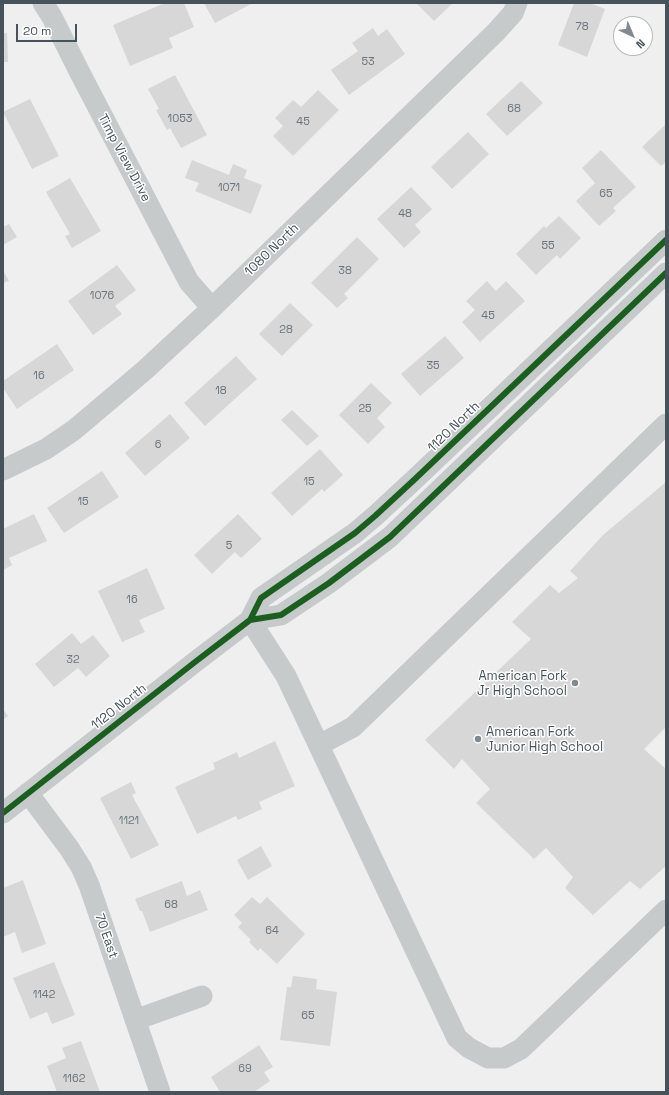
<!DOCTYPE html>
<style>
body{margin:0}
#map{position:relative;width:669px;height:1095px;overflow:hidden;background:#efefef;font-family:"Space Grotesk",sans-serif}
canvas{display:block}
.frame{position:absolute;inset:0;border:4px solid #46535b;pointer-events:none}
.north{position:absolute;left:613px;top:16px;width:40px;height:40px;box-sizing:border-box;background:#fff;border:1px solid #b5babd;border-radius:50%;rotate:136deg;font-size:11px;font-weight:700;line-height:16px;text-align:center;color:#46535b}
.north::after{content:'';display:block;margin:auto;width:14px;height:18px;background:#818a8f;clip-path:polygon(50% 0,100% 100%,50% 72%,0 100%)}
.scale{position:absolute;left:16px;top:24px;width:61px;height:18px;box-sizing:border-box;border:2px solid #46535b;border-top:0;padding-left:5px;font-size:12px;line-height:14px;white-space:nowrap;color:#46535b;-webkit-text-stroke:3px #fff;paint-order:stroke}
</style>
<div id="map">
<canvas width="669" height="1095"></canvas>
<div class="frame"></div>
<div class="north">N</div>
<div class="scale">20 m</div>
</div>
<script>
const ctx = document.querySelector('canvas').getContext('2d');
ctx.lineJoin = 'round';
function paint(path, color) {
  ctx.fillStyle = color;
  ctx.fill(path, 'evenodd');
}
function shape(rows) {
  const path = new Path2D();
  for (const r of rows) {
    path.moveTo(r[0], r[1]);
    for (let i = 2; i < r.length; i += 2) path.lineTo(r[i], r[i + 1]);
  }
  return path;
}
function trace(path, color, width, dash) {
  ctx.strokeStyle = color;
  ctx.lineWidth = width;
  ctx.lineCap = dash ? 'butt' : 'round';
  ctx.setLineDash(dash || []);
  ctx.stroke(path);
}
function label(font, color, halo, rows, align = 'center') {
  ctx.font = font + ' "Space Grotesk",sans-serif';
  ctx.lineWidth = 3;
  ctx.setLineDash([]);
  ctx.textBaseline = 'middle';
  ctx.strokeStyle = halo;
  ctx.fillStyle = color;
  for (const [text, x, y, turn = 0] of rows) {
    ctx.save();
    ctx.translate(x, y);
    ctx.rotate((+turn || 0) * Math.PI / 180);
    ctx.textAlign = isNaN(turn) ? turn : align;
    if (halo) ctx.strokeText(text, 0, 0);
    ctx.fillText(text, 0, 0);
    ctx.restore();
  }
}
paint(shape([
 [165,3,184,3,194,27,169,38,173,48,130,66,113,25],
 [204,3,253,3,215,23],
 [416,3,453,3,434,21],
 [574,3,590,3,605,9,587,57,558,45],
 [373,28,378,36,387,29,405,54,349,95,331,70,358,51,352,43],
 [3,33,7,33,8,62,3,62],
 [175,75,207,135,181,148,170,128,167,130,156,110,159,109,148,89],
 [521,81,543,103,507,136,486,114],
 [318,90,339,110,293,156,273,136,283,126,275,118,293,100,301,107],
 [30,99,59,156,32,169,3,112],
 [666,124,666,162,661,166,642,147],
 [468,132,489,154,452,189,431,167],
 [601,150,636,187,613,208,616,211,599,226,576,201,595,183,582,168],
 [192,160,229,175,233,164,247,170,244,178,262,185,251,214,195,191,199,183,185,178],
 [70,178,101,231,72,248,65,236,70,234,46,192],
 [411,187,432,209,415,225,421,232,404,248,377,219],
 [559,216,581,238,560,259,557,255,536,275,516,254,544,226,546,228],
 [9,224,17,237,3,245,3,227],
 [357,237,379,259,344,294,348,298,337,308,311,283],
 [117,265,136,290,115,306,122,314,93,335,68,301],
 [3,270,9,281,3,283],
 [487,281,496,291,506,281,525,301,480,342,462,322,475,310,466,301],
 [290,303,313,325,282,356,259,334],
 [445,336,464,358,420,396,401,374],
 [57,344,74,370,17,409,3,388,3,381],
 [236,356,257,379,205,426,184,403],
 [371,383,392,403,377,418,385,427,368,444,339,415],
 [292,410,319,436,307,446,281,420],
 [170,414,190,438,145,476,125,453],
 [320,449,343,475,324,492,322,489,292,516,271,493],
 [102,471,119,497,64,533,47,508],
 [666,482,666,727,644,749,666,769,666,866,640,889,630,881,593,915,565,888,573,877,546,848,534,859,476,803,490,789,462,759,454,769,425,740,531,639,512,622,550,585,559,593,578,578,570,571,603,535],
 [34,514,47,541,9,558,12,565,3,570,3,529],
 [238,514,262,539,241,558,235,552,212,574,194,555],
 [147,568,165,609,139,620,145,632,122,642,98,591],
 [72,633,81,644,93,635,110,656,86,677,78,668,54,687,35,664],
 [3,709,8,716,3,720],
 [275,741,295,786,259,802,262,809,238,820,236,816,197,834,175,787,215,769,213,763,237,752,239,758],
 [131,782,136,793,132,795,159,845,131,859,100,798],
 [261,846,272,866,248,880,237,860],
 [23,880,46,944,22,953,15,932,3,937,3,888],
 [182,881,187,896,200,890,208,910,150,932,142,911,140,911,135,899],
 [252,897,260,904,267,897,305,934,277,964,260,948,258,951,249,942,251,940,238,927,242,923,234,915],
 [54,962,75,1015,52,1024,47,1012,30,1019,13,978],
 [293,976,317,979,316,989,337,992,330,1046,280,1040,287,987,291,987],
 [81,1041,100,1092,57,1092,47,1066,66,1058,62,1048],
 [259,1045,273,1067,264,1072,270,1081,254,1092,220,1092,211,1077]
]), '#d7d7d8');
trace(shape([
 [43,3,52,17,80,73,189,282,212,308],
 [3,470,46,449,74,430,145,370,212,308,496,32,513,13,517,3],
 [250,620,286,676,457,1038,469,1048,488,1058,504,1058,521,1049,666,910],
 [250,620,281,615,329,583,390,537,666,273],
 [319,745,353,727,666,424],
 [28,793,69,848,81,867,89,885,160,1092],
 [3,813,195,662,250,620,261,598,355,533,375,516,415,479,666,240],
 [135,1020,202,996]
]), '#c6cacb', 21);
trace(shape([
 [250,620,281,615,329,583,390,537,666,273],
 [3,813,195,662,250,620,261,598,355,533,375,516,415,479,666,240]
]), '#1b5e20', 6);
for (const [x, y, r, color] of [
 [575,683,4,"#818a8f"],
 [478,739,4,"#818a8f"]
]) {
  const dot = new Path2D();
  dot.arc(x, y, r, 0, 2 * Math.PI);
  ctx.fillStyle = color;
  ctx.fill(dot);
  trace(dot, '#fff', 1.5);
}
label('11px', '#6b757b', null, [
 ["78",582,27],
 ["53",368,62],
 ["68",514,109],
 ["1053",180,119],
 ["45",303,122],
 ["1071",229,188],
 ["65",606,194],
 ["48",405,214],
 ["55",548,246],
 ["38",345,271],
 ["1076",102,296],
 ["45",488,316],
 ["28",286,330],
 ["35",433,366],
 ["16",39,376],
 ["18",221,391],
 ["25",365,409],
 ["6",158,445],
 ["15",309,482],
 ["15",83,502],
 ["5",229,546],
 ["16",132,600],
 ["32",73,660],
 ["1121",129,821],
 ["68",171,905],
 ["64",272,931],
 ["1142",44,995],
 ["65",308,1016],
 ["69",245,1069],
 ["1162",74,1079]
]);
label('13px', '#46535b', '#fff', [
 ["Timp View Drive",124,158,62],
 ["1080 North",272,250,-44],
 ["1120 North",454,427,-44],
 ["1120 North",119,707,-38],
 ["70 East",106,936,71]
]);
label('13px', '#46535b', '#fff', [
 ["American Fork",567,676],
 ["Jr High School",567,691],
 ["American Fork",486,732,"left"],
 ["Junior High School",486,747,"left"]
], 'right');
</script>
